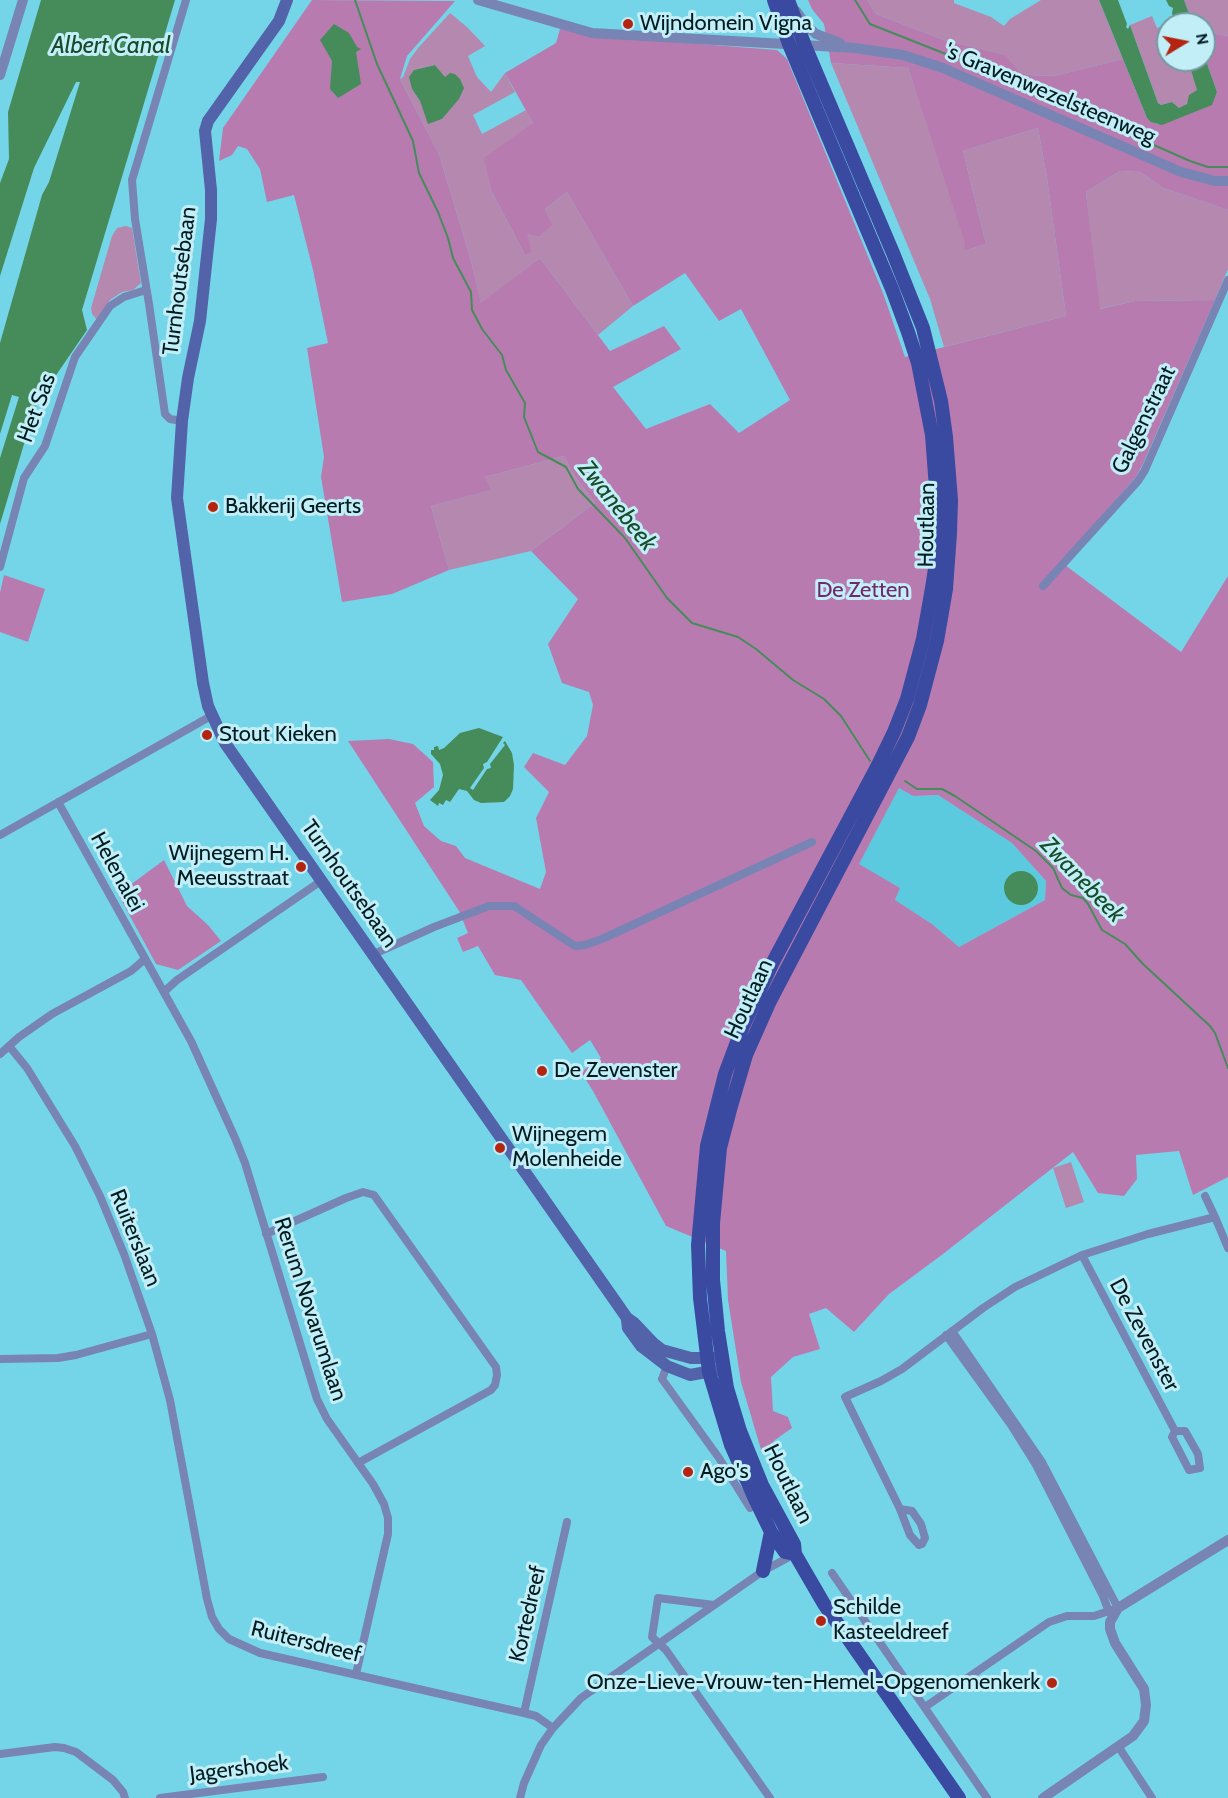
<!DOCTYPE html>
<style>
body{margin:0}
#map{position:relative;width:1228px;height:1798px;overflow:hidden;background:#75d5e8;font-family:Cabin,sans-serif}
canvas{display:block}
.north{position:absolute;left:1156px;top:12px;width:60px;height:60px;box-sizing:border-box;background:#c2eef7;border:2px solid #749aa1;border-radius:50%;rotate:80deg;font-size:16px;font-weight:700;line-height:24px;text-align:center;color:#001c21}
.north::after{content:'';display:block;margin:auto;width:21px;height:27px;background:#b32510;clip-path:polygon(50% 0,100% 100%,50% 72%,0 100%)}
</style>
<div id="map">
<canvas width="1228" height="1798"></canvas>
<div class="north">N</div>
</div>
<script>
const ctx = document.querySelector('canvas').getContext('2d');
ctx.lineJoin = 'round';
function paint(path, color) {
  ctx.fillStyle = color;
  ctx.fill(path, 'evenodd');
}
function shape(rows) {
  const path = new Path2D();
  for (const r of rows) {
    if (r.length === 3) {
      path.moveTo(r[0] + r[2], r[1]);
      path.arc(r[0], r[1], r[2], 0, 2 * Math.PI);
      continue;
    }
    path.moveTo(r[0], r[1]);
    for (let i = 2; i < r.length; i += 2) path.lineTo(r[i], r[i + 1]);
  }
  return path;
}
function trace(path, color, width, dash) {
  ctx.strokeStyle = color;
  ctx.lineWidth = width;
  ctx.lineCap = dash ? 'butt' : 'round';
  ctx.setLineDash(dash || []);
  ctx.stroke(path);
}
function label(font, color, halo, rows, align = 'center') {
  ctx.font = font + ' Cabin,sans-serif';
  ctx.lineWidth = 6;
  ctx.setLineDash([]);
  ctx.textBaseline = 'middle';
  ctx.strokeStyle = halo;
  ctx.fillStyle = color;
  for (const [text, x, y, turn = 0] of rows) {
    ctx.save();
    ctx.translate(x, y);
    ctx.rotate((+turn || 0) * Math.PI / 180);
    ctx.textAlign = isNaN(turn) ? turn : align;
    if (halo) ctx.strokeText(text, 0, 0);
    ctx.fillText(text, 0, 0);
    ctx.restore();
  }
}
paint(shape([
 [899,788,913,796,938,795,1012,843,1046,881,1045,900,959,947,932,924,895,900,900,888,858,865]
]), '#5bcade');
paint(shape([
 [867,0,954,0,954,3,991,17,1004,26,1010,19,1041,0,1099,0,1123,59,1054,76,1028,75,1019,71,1004,55,944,40,876,14],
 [1184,0,1228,0,1228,36,1204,32,1204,24,1193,24],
 [450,13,467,27,485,46,468,56,477,77,491,92,505,73,515,92,473,115,482,134,526,110,533,123,492,192,525,255,527,234,539,237,551,225,545,209,567,192,633,306,598,335,540,258,481,304,470,257,439,154,400,79,403,77,410,59,418,48],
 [435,65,445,78,448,111,442,119,429,123,420,101,412,89,414,70],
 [1152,16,1157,28,1174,21,1175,24,1168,24,1168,60,1188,60,1197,86,1197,90,1184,107,1179,108,1172,102,1161,105,1158,103,1130,25],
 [831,63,908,68,966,243,964,251,986,244,963,151,1038,128,1047,178,1066,316,944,347,930,299],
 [1120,171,1140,172,1163,188,1228,210,1228,269,1215,300,1135,301,1099,309,1086,192],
 [126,226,132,228,141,283,133,290,122,292,110,300,97,320,92,314,91,308,112,236,117,228],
 [564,456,574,475,595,503,531,551,449,570,431,506,490,490,485,477],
 [1071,1162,1084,1202,1066,1208,1053,1168]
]), '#b589af');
paint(shape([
 [312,0,455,1,407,56,400,79,439,154,470,257,481,303,540,258,610,351,664,326,681,349,613,387,646,429,710,404,739,433,790,400,741,309,719,321,685,273,633,306,567,192,545,209,552,225,539,237,527,234,532,252,525,255,492,192,484,158,533,123,505,73,556,43,560,29,661,41,777,50,787,59,883,293,905,357,1066,316,1047,178,1038,128,963,151,986,244,964,251,965,243,908,68,831,63,824,24,812,9,808,0,867,0,876,14,944,40,1005,55,1019,71,1028,75,1054,76,1123,59,1147,118,1157,124,1217,92,1204,55,1204,32,1228,36,1228,210,1163,188,1140,172,1120,171,1086,192,1100,309,1135,301,1215,300,1142,466,1135,478,1061,562,1181,652,1228,576,1228,1177,1193,1195,1179,1151,1136,1155,1137,1179,1124,1196,1098,1193,1073,1152,943,1254,889,1294,854,1332,826,1308,809,1314,820,1349,793,1357,771,1377,773,1411,788,1417,792,1428,775,1440,762,1453,741,1382,728,1300,726,1251,666,1226,593,1091,581,1072,601,1058,590,1040,572,1053,521,980,495,975,478,946,463,952,457,938,468,933,459,911,348,741,389,739,413,744,433,762,434,787,415,803,424,826,441,841,456,846,465,858,540,889,546,872,536,818,549,792,524,767,533,753,565,765,587,736,593,705,589,692,562,683,548,644,578,599,531,551,595,503,574,475,564,456,485,477,491,490,431,506,449,570,392,594,342,602,321,477,324,457,307,348,328,343,313,270,294,195,267,202,260,169,247,149,238,146,232,155,219,161,223,128],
 [899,788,913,796,938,795,1012,843,1046,881,1045,900,959,947,932,924,895,900,900,888,859,864],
 [4,575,45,589,28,642,0,632,0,593],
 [164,860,187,906,208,925,221,941,178,970,156,964,118,894]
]), '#b87bb0');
paint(shape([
 [41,0,175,0,82,310,87,330,39,400,33,414,0,524,0,458,19,397,12,395,0,434,0,343,42,195,49,182,80,82,76,82,34,168,0,276,0,183,9,159,8,112],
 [1099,0,1118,0,1127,24,1126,27,1128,29,1130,25,1158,103,1161,105,1172,102,1179,108,1187,104,1189,95,1197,90,1188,60,1204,60,1204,55,1217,92,1212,105,1162,125,1151,122,1147,118],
 [1166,0,1184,0,1193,24,1175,24,1172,13,1173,8,1169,6],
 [334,24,349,33,357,47,361,49,356,52,361,84,338,98,330,89,332,61,320,40],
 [435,65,445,77,450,73,455,74,460,79,464,88,459,99,442,119,428,124,420,101,412,89,409,77,414,70],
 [479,728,503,737,487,762,483,764,484,768,470,788,473,790,487,769,491,768,490,764,505,745,503,743,505,741,512,753,514,765,513,789,510,796,504,802,481,803,474,800,467,791,459,789,450,802,446,800,443,805,439,803,438,806,430,800,439,790,443,775,440,764,431,754,431,750,434,750,434,747,438,746,439,750,444,748,460,733],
 [1021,888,17]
]), '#468c5b');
trace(shape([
 [355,0,377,64,413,141,419,173,438,212,448,238,453,258,471,292,472,310,482,329,502,355,506,370,525,403,524,417,538,452,566,467,578,489,625,538,667,598,692,623,738,637,756,649,793,680,824,699,841,716,870,761],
 [855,0,870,24,971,64],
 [980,68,1190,161,1208,167,1228,167],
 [905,781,917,789,942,789,955,796,1036,851,1053,868,1062,888,1071,895,1083,898,1088,904,1102,930,1125,944,1143,964,1210,1026,1215,1033,1228,1068]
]), '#468c5b', 2);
trace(shape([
 [182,421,170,419,165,414,149,304,135,219,132,180,186,0],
 [0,567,24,478,45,446,75,357,110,306,124,297,146,290],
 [1043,586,1138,481,1145,470,1228,280],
 [58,802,191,1041,235,1138,245,1163,317,1399,327,1419,373,1484,384,1504,388,1518,388,1534,356,1674],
 [0,835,211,716],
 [374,954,434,927,489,906,514,906,575,946,585,945,602,939,812,842],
 [165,991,177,980,321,881],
 [9,1046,27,1068,75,1146,100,1196,124,1254,152,1334,170,1400,207,1599,212,1617,219,1629,229,1639,260,1653,524,1713,536,1716,553,1728],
 [0,1054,19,1037,52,1014,131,971,145,959],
 [1205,1196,1215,1217],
 [266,1234,346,1198,363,1192,374,1195,496,1367,497,1375,495,1385,491,1390,358,1463],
 [1082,1255,1175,1431,1172,1437,1189,1470,1200,1468,1198,1454,1185,1431,1175,1431],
 [946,1335,1011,1425,1036,1465,1103,1596,1109,1612],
 [0,1359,58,1358,76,1355,152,1334],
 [667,1366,662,1379,719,1458,750,1508],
 [900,1509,912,1511,921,1524,925,1538,922,1544,919,1545,910,1535,900,1509,845,1397,881,1381,902,1369,983,1308,1015,1287,1082,1255,1148,1234,1215,1217,1228,1248],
 [832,1573,987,1798],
 [714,1605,658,1598,652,1637,666,1650,770,1798],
 [925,1707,1049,1622,1067,1616,1094,1616,1118,1608,1042,1462,952,1331],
 [524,1713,567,1522],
 [1118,1746,1152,1798],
 [0,1754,55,1747,64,1748,76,1752,113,1780,123,1792,125,1798],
 [160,1798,323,1777],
 [520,1798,524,1783,541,1745,553,1728,581,1698,763,1571,793,1555]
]), '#7784b4', 8);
trace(shape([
 [478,0,592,33,855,48,903,55,943,68,1181,172,1215,181,1228,181],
 [796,11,807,26,816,34,840,43],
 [0,75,23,0],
 [1043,1798,1133,1736,1144,1721,1146,1705,1144,1689,1115,1643,1110,1629,1110,1622,1118,1608,1228,1540]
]), '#7784b4', 10);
trace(shape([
 [287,0,279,21,208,121,205,131,211,190,211,219,200,321,188,378,182,421,177,498,203,683,208,706,225,743,627,1318,634,1323,653,1343,662,1350,691,1358,715,1358],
 [627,1320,628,1328,641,1346,667,1366,690,1375,723,1369]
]), '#5263a9', 12);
trace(shape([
 [774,0,789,44,892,289,908,332,918,363,932,435,937,501,936,562,932,588,923,639,907,699,894,732,878,765,772,964,743,1026,725,1074,707,1146,698,1245,700,1298,709,1372,731,1445,755,1499,771,1532,785,1552,795,1554],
 [788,0,805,46,893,253,923,328,941,401,946,437,951,500,950,533,946,589,937,641,920,705,908,737,770,1001,746,1055,731,1106,720,1148,713,1223,713,1280,718,1331,727,1388,740,1431,762,1485,794,1544,795,1554,824,1604,959,1798],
 [763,1571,771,1532]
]), '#3a4aa0', 14);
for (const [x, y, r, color] of [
 [628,24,6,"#b32510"],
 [213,507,6,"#b32510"],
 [207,735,6,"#b32510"],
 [301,867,6,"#b32510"],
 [542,1071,6,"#b32510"],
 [500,1148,6,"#b32510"],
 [688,1472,6,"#b32510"],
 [821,1621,6,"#b32510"],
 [1052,1683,6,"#b32510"]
]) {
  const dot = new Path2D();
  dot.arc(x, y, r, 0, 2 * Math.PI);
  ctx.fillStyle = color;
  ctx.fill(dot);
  trace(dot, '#c2eef7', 2);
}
label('22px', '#001c21', '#c2eef7', [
 ["Wijndomein Vigna",640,24],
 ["Bakkerij Geerts",225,507],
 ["Stout Kieken",219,735],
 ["Wijnegem H.",289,854,"right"],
 ["Meeusstraat",289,879,"right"],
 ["De Zevenster",554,1071],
 ["Wijnegem",512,1135],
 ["Molenheide",512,1160],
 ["Ago's",700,1472],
 ["Schilde",833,1608],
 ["Kasteeldreef",833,1633],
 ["Onze-Lieve-Vrouw-ten-Hemel-Opgenomenkerk",1040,1683,"right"]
], 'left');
label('22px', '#001c21', '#c2eef7', [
 ["'s Gravenwezelsteenweg",1050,94,23],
 ["Turnhoutsebaan",180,281,-83],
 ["Het Sas",37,408,-70],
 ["Galgenstraat",1144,420,-64],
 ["Houtlaan",927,525,-89],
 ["Helenalei",117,872,61],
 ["Turnhoutsebaan",349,884,55],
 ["Houtlaan",749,999,-65],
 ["Ruiterslaan",135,1238,68],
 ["Rerum Novarumlaan",310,1309,72],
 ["De Zevenster",1144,1335,62],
 ["Houtlaan",788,1484,64],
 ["Kortedreef",528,1614,-77],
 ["Ruitersdreef",306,1642,14],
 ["Jagershoek",239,1769,-7]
]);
label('22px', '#72286b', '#c2eef7', [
 ["De Zetten",863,591]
]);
label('italic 24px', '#174b29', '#c2eef7', [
 ["Albert Canal",111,46],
 ["Zwanebeek",617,506,51],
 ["Zwanebeek",1082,880,46]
]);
</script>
